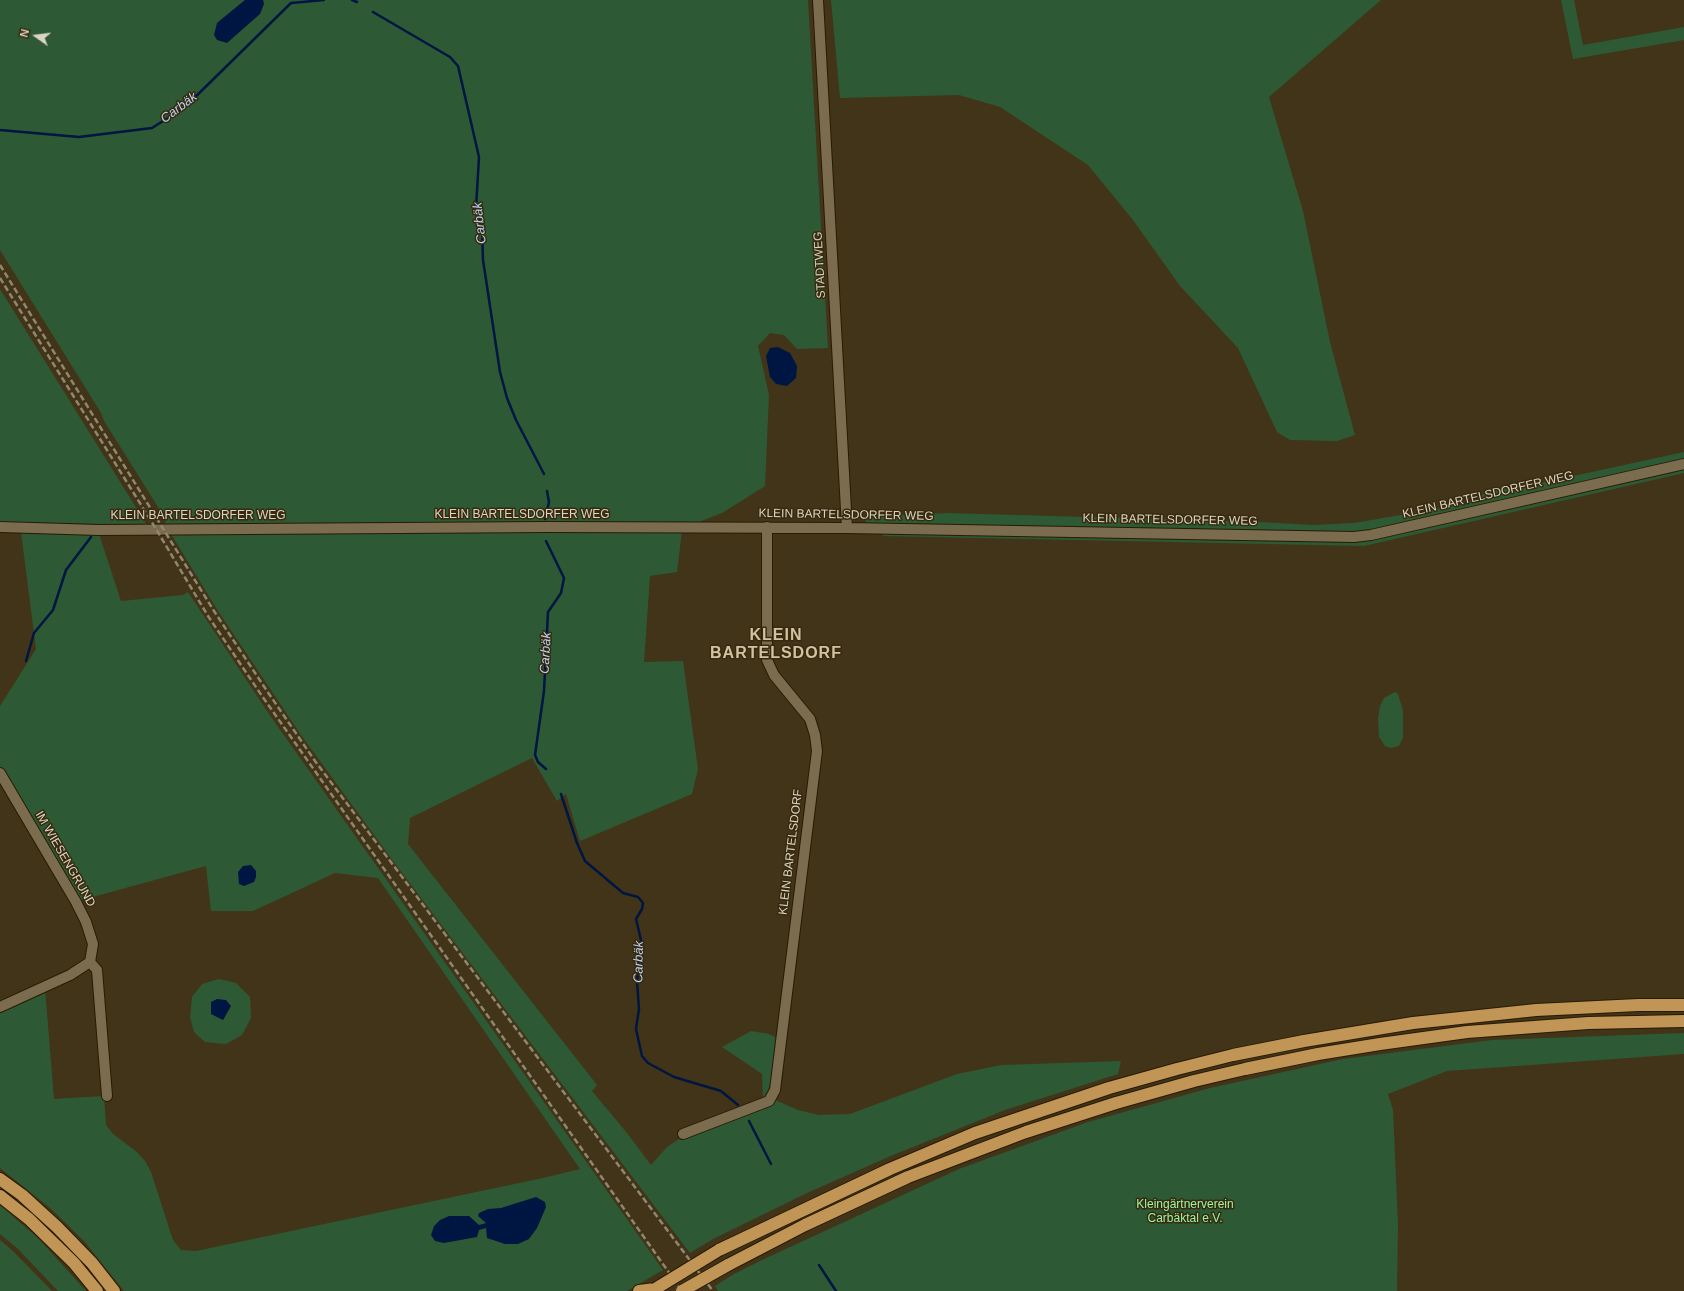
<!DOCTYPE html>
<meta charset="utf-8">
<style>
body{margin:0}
#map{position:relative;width:1684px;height:1291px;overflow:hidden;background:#423418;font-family:Helvetica,sans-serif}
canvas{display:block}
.north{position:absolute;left:16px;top:16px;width:40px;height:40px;-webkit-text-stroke:3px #372a0e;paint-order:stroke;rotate:284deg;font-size:11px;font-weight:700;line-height:16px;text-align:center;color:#dcd4c4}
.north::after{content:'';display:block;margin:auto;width:14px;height:18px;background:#dcd4c4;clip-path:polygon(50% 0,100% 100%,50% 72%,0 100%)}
</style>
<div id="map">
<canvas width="1684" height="1291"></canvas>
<div class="north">N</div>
</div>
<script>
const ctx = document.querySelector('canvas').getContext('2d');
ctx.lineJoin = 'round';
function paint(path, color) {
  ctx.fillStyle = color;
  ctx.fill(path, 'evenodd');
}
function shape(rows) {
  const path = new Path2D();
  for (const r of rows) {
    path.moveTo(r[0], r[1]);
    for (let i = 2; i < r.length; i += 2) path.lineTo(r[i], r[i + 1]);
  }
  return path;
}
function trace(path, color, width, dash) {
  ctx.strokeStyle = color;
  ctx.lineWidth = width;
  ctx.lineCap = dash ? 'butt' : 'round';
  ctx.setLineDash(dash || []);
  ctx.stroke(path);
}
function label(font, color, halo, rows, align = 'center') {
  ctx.font = font + ' Helvetica,sans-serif';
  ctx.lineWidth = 3;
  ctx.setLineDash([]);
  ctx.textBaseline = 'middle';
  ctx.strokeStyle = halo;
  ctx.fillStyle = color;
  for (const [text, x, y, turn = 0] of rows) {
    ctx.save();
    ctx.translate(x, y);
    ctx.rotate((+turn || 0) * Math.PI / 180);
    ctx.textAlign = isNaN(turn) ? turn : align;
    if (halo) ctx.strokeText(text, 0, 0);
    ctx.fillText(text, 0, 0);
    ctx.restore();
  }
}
paint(shape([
 [0,0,245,0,217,23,264,4,263,0,808,0,828,348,797,349,784,335,770,333,758,346,769,395,765,486,722,513,691,525,167,526,158,507,104,421,101,413,0,250],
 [831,0,1381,0,1269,97,1303,211,1330,342,1355,435,1337,441,1290,440,1277,432,1238,348,1180,286,1133,220,1088,165,1000,107,959,95,840,98],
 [1561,0,1574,0,1583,45,1684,27,1684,40,1573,59],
 [0,289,147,525,0,522],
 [1684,452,1684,473,1364,546,883,536,882,523,867,523,864,517,947,513,1259,522,1314,525,1354,523,1465,504,1491,490,1508,485,1509,490],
 [682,531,677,572,650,576,644,662,683,661,698,769,692,794,580,841,566,794,557,801,532,758,410,818,408,844,597,1085,592,1091,627,1133,651,1165,667,1147,685,1135,773,1099,798,1110,819,1115,850,1114,957,1074,1001,1065,1121,1061,1118,1074,1005,1110,893,1155,807,1193,713,1239,690,1253,393,861,301,735,218,611,171,534],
 [21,532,99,534,121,601,183,595,188,592,271,717,663,1270,627,1291,124,1291,84,1241,50,1208,0,1168,0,1010,45,988,54,1099,104,1096,106,1125,113,1134,137,1152,145,1161,151,1172,173,1240,181,1250,196,1251,543,1178,580,1169,378,878,335,873,253,911,211,911,206,866,78,901,0,769,0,706,36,649],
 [1395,692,1398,694,1403,711,1403,738,1399,746,1391,748,1385,746,1379,737,1378,719,1380,706,1384,698],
 [219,979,236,983,250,997,251,1018,242,1035,226,1044,205,1042,194,1032,190,1017,192,997,202,984],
 [751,1031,769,1034,777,1038,771,1080,768,1090,763,1098,762,1074,722,1047],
 [1684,1033,1684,1054,1447,1071,1388,1094,1393,1110,1398,1225,1397,1291,718,1291,715,1286,734,1274,762,1260,959,1169,1088,1122,1210,1088,1343,1059,1492,1040],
 [0,1184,44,1221,76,1253,107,1291,103,1291,10,1197,0,1190],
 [0,1205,39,1239,86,1291,58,1291,18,1249,0,1234],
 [0,1240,14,1252,52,1291,0,1291]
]), '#2d5a34');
paint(shape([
 [245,0,263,0,264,4,260,14,227,43,217,40,214,35,217,23],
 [778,347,790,353,797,366,796,378,787,386,776,384,770,377,766,356,770,348],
 [251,865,256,871,256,877,254,882,244,886,239,884,238,872,243,866],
 [217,999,226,1000,231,1006,223,1020,211,1014,211,1002],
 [536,1197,545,1202,546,1207,537,1228,529,1239,518,1244,505,1244,487,1238,486,1228,479,1230,477,1237,444,1243,435,1241,431,1235,434,1226,440,1220,449,1216,469,1216,479,1225,486,1223,478,1216,479,1213,488,1209,501,1208]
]), '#001642');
trace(shape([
 [352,0,357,2],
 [373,12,450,57,458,66,479,157,476,208,482,228,483,260,500,372,507,398,516,420,544,474],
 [0,130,79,137,152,128,185,107,291,3,324,0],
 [545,519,549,502,547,491],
 [26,661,34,633,53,610,66,570,91,537],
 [546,769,538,762,535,755,544,691,548,612,561,593,564,578,546,541],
 [561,794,577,843,585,861,623,893,638,897,643,903,642,909,636,919,641,940,637,982,639,1009,636,1029,642,1056,648,1063,674,1077,721,1091,738,1105],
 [749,1121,771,1164],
 [819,1265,836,1291]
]), '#001642', 2.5);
const minor = shape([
 [818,0,847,528],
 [0,527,99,530,547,527,847,528,1354,537,1371,535,1684,464],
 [0,773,76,902,86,922,93,944,90,962,97,970,107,1096],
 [0,1007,70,975,90,962],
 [683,1134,769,1101,775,1090,817,751,815,735,810,719,774,675,767,660,767,527]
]);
const highway = shape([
 [0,1179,22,1195,57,1227,92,1263,114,1291],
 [0,1196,29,1219,74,1263,97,1291],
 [719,1250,890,1169,975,1133,1109,1088,1177,1069,1233,1055,1304,1041,1413,1023,1536,1010,1638,1005,1684,1005],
 [728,1265,805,1225,908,1177,1026,1132,1116,1103,1194,1081,1245,1069,1318,1054,1380,1044,1467,1032,1588,1023,1684,1021],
 [639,1291,655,1289]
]);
trace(minor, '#281b01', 12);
trace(highway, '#281b01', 14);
trace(minor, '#7b6c4f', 10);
trace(highway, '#c09556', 12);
trace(shape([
 [0,265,214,611,267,691,315,761,713,1291],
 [0,278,156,529,208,616,262,696,682,1291]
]), '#918670', 2.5, [6, 3]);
const highwayBridge = shape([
 [655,1289,719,1250],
 [682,1291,728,1265]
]);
trace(highwayBridge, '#281b01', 14, []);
trace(highwayBridge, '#c09556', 12);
label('12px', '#dcd4c4', '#372a0e', [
 ["STADTWEG",820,265,-93],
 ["KLEIN BARTELSDORFER WEG",1488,495,-13],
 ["KLEIN BARTELSDORFER WEG",522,515],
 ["KLEIN BARTELSDORFER WEG",846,515,1],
 ["KLEIN BARTELSDORFER WEG",198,516],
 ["KLEIN BARTELSDORFER WEG",1170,520,1],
 ["KLEIN BARTELSDORF",791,852,-83],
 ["IM WIESENGRUND",65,859,60]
]);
label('12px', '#99f6a5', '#372a0e', [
 ["Kleingärtnerverein",1185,1205],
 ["Carbäktal e.V.",1185,1219]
]);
label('italic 13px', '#b9d1f5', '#372a0e', [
 ["Carbäk",179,108,-37],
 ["Carbäk",480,223,-96],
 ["Carbäk",546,653,-87],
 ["Carbäk",639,962,-89]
]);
ctx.letterSpacing = '1px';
label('bold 16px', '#d3c2a2', '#372a0e', [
 ["KLEIN",776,636],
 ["BARTELSDORF",776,654]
]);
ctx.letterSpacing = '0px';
</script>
